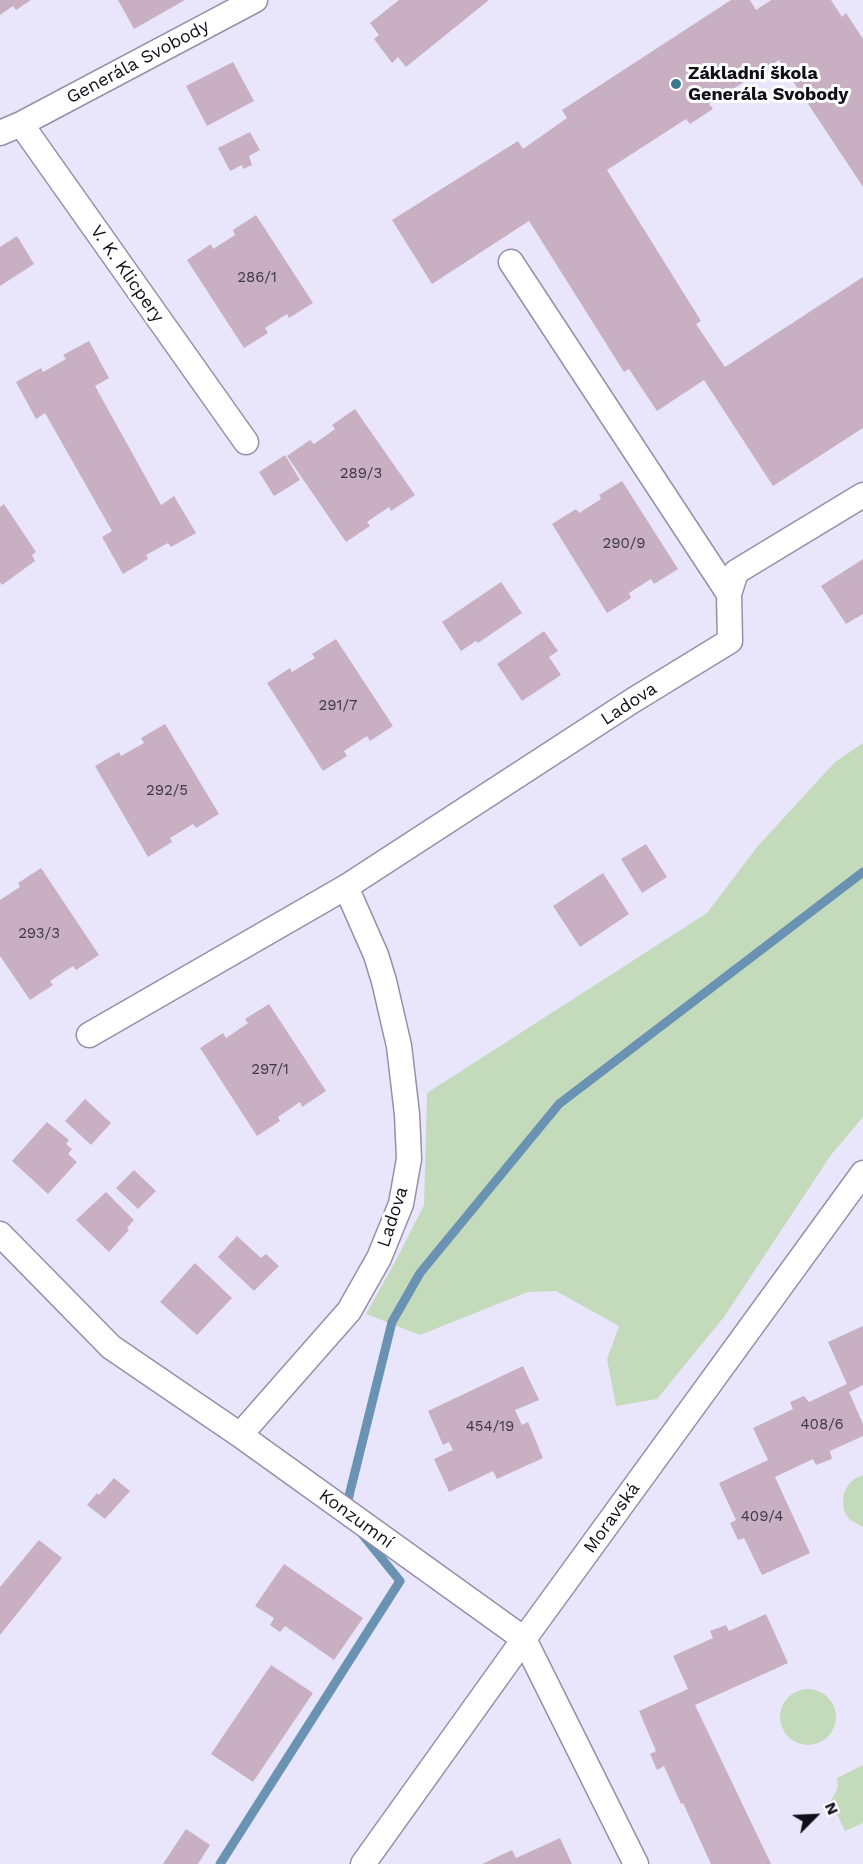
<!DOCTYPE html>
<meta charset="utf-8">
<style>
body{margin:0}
#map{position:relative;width:863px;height:1864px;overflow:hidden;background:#e9e6fc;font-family:"Work Sans",sans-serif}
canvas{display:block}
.north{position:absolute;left:785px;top:1786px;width:60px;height:60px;-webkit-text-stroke:4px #fff;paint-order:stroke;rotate:66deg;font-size:16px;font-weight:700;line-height:24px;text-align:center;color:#111019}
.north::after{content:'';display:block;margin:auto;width:21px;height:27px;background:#111019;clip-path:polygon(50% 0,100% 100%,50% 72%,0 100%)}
</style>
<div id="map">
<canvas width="863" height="1864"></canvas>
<div class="north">N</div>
</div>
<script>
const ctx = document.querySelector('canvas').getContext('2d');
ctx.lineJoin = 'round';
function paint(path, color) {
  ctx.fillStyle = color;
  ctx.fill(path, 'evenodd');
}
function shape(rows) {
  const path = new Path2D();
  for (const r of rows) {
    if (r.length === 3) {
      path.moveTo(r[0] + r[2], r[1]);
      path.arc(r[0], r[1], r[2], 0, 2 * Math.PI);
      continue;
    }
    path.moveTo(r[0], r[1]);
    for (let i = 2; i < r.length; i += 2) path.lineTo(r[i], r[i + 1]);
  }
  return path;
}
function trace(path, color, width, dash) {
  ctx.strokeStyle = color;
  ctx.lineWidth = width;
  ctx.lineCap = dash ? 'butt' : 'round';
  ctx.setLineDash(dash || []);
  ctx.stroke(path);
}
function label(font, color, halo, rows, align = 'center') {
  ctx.font = font + ' "Work Sans",sans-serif';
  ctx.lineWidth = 6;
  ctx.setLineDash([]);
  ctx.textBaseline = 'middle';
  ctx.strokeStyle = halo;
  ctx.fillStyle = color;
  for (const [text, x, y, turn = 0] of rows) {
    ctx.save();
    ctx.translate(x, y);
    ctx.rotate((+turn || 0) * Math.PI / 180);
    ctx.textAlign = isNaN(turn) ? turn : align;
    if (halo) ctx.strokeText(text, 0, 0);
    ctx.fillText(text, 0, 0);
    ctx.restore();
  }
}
paint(shape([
 [863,743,863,1117,831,1155,724,1317,657,1399,616,1406,607,1359,619,1326,556,1291,528,1292,420,1335,366,1314,395,1262,424,1205,427,1093,707,913,757,847,835,762],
 [863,1475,863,1527,849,1519,844,1511,843,1502,844,1493,848,1485,854,1479],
 [808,1717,28],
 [863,1765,863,1823,845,1831,831,1801,838,1787,837,1778]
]), '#c4dbbb');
trace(shape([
 [346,1508,392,1322,420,1273,559,1104,863,872],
 [220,1864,400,1581,362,1534]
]), '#6a93b3', 9);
paint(shape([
 [0,0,31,0,16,10,13,6,0,15],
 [118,0,185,0,134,29],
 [399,0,489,0,406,67,398,57,392,63,374,39,379,35,370,23],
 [731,0,750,0,756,10,771,0,831,0,842,17,846,13,863,39,863,187,779,60,709,104,713,109,690,124,686,119,607,170,701,321,696,324,725,367,863,277,863,428,773,486,704,380,657,411,629,369,624,372,529,221,432,284,392,220,518,141,523,149,567,118,562,110],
 [233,62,254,101,207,126,186,86],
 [250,132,260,150,249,156,252,165,243,169,242,165,230,171,218,148],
 [256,215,313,303,289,318,287,314,265,328,268,333,244,348,187,260,211,244,213,249,235,235,233,230],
 [17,236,34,264,0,286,0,247],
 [89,341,109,378,95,386,161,505,174,496,196,533,171,547,168,543,146,555,148,559,123,574,102,537,112,531,45,413,36,419,16,382,41,368,43,372,66,359,63,355],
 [355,409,415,495,391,511,389,507,367,522,370,526,346,542,287,456,310,440,314,444,335,429,332,425],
 [285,455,300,480,274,496,259,472],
 [622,481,678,569,654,584,651,579,629,593,631,598,607,613,552,524,576,509,579,513,601,499,599,495],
 [4,504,36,552,32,555,35,561,2,585,0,582,0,507],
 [863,559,863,614,846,624,821,586],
 [501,582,522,613,478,643,476,641,461,651,442,622],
 [544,631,558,651,549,657,561,675,522,701,497,664],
 [336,639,393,726,370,741,367,736,344,751,347,756,323,771,267,683,290,668,292,672,315,658,312,654],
 [165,724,219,814,196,828,193,824,170,838,172,842,148,857,95,766,119,752,121,756,144,743,141,738],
 [646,844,667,877,642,893,621,859],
 [41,868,99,955,76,970,73,966,50,981,53,985,30,1000,0,956,0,900,20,887,18,883],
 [603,873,629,914,580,947,553,906],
 [269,1004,326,1091,302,1107,300,1102,278,1117,280,1121,257,1136,200,1048,223,1033,226,1038,248,1023,245,1019],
 [85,1099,111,1123,91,1145,65,1121],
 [47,1122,69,1140,66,1144,72,1149,68,1154,77,1162,48,1194,12,1161],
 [134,1170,156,1191,138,1209,116,1188],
 [106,1192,134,1220,127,1228,129,1230,109,1252,76,1220],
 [237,1236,261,1258,266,1254,279,1266,254,1291,218,1257],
 [195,1263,232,1298,197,1335,160,1302],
 [863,1326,863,1385,849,1392,863,1424,863,1436,830,1451,832,1459,816,1465,813,1459,775,1477,810,1553,762,1575,744,1538,738,1540,730,1523,736,1520,719,1483,768,1460,753,1428,793,1409,790,1402,804,1396,809,1402,847,1384,828,1342],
 [523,1366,539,1400,515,1410,522,1425,528,1422,543,1458,497,1479,493,1471,449,1492,434,1459,453,1450,449,1442,443,1445,428,1411],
 [114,1478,130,1491,105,1519,87,1505,97,1493,99,1495],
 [39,1540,62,1558,0,1635,0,1587],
 [284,1564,363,1618,334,1660,285,1626,280,1632,270,1625,274,1618,255,1606],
 [766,1614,788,1663,695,1705,771,1864,711,1864,683,1803,681,1804,664,1766,657,1770,650,1754,656,1751,639,1711,688,1689,673,1656,713,1638,710,1631,726,1625,729,1631],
 [271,1665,313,1693,253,1782,211,1754],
 [186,1829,210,1845,198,1864,163,1864],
 [560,1838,572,1864,482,1864,512,1850,516,1858]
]), '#c8b0c2');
const street = shape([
 [21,124,246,442],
 [0,133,21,124,255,0],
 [511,262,729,594],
 [89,1035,346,887,632,701,730,641,729,594,736,572,863,495],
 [0,1234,111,1347,240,1435,524,1639,636,1864],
 [240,1435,349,1311,379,1258,401,1204,409,1159,407,1114,399,1046,384,981,376,955,346,887],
 [363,1864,524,1639,863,1173]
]);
trace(street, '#9390a8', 27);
trace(street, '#fff', 24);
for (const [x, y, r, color] of [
 [676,84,6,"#397a8d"]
]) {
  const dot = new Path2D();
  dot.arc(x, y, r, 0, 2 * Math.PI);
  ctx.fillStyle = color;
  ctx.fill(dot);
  trace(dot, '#fff', 2);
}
label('15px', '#3f3843', null, [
 ["286/1",257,278],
 ["289/3",361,474],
 ["290/9",624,544],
 ["291/7",338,706],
 ["292/5",167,791],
 ["293/3",39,934],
 ["297/1",270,1070],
 ["408/6",822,1425],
 ["454/19",490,1427],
 ["409/4",762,1517]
]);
label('18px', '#111019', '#fff', [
 ["Generála Svobody",138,62,-28],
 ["V. K. Klicpery",127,274,55],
 ["Ladova",629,704,-33],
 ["Ladova",393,1217,-72],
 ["Moravská",612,1518,-54],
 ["Konzumní",356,1519,36]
]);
label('bold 18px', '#111019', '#fff', [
 ["Základní škola",688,74],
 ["Generála Svobody",688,95]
], 'left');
</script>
